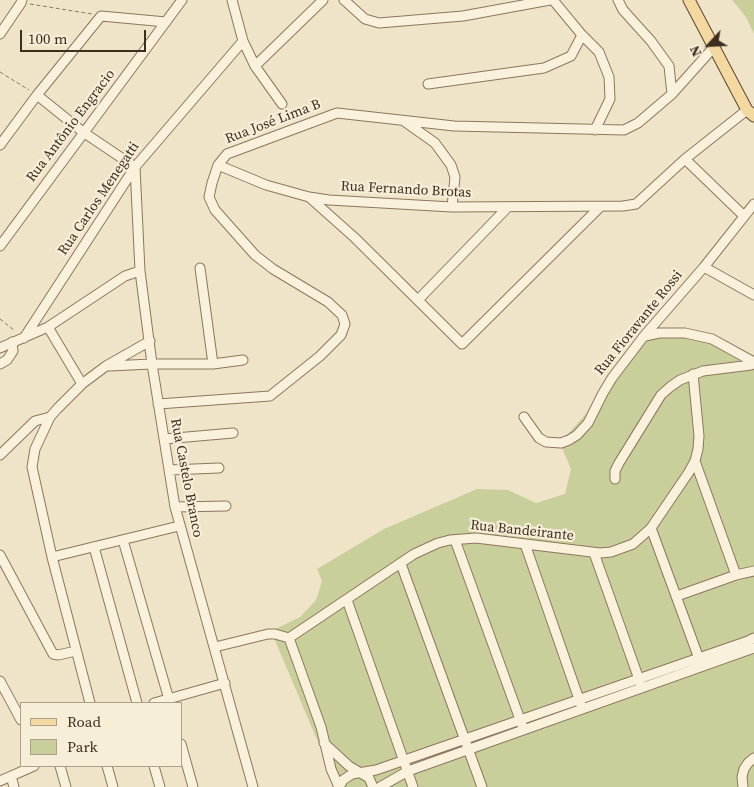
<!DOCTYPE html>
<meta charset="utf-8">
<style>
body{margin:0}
#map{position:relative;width:754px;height:787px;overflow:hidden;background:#f0e4c8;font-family:"Source Serif 4",serif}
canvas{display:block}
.legend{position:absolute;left:20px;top:702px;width:162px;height:65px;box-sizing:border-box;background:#f7eed8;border:1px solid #ada18e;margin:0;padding:6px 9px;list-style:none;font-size:15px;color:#3d2e20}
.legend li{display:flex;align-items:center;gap:10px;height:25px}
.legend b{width:25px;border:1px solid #ada18e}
.north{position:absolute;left:684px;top:20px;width:50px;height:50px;-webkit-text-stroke:4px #f7eed8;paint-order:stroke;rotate:245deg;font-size:14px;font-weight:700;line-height:20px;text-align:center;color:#3d2e20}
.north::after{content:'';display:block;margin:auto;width:18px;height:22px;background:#3d2e20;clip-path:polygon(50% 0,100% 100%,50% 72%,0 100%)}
.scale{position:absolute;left:20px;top:30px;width:126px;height:22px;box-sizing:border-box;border:2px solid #3d2e20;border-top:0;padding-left:6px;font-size:15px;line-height:18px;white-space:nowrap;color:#3d2e20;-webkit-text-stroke:4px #f7eed8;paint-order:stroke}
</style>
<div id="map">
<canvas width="754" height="787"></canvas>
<ul class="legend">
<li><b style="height:6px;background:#f3d9a0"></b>Road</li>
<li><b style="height:14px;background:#c9cf9b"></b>Park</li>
</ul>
<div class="north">N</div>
<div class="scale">100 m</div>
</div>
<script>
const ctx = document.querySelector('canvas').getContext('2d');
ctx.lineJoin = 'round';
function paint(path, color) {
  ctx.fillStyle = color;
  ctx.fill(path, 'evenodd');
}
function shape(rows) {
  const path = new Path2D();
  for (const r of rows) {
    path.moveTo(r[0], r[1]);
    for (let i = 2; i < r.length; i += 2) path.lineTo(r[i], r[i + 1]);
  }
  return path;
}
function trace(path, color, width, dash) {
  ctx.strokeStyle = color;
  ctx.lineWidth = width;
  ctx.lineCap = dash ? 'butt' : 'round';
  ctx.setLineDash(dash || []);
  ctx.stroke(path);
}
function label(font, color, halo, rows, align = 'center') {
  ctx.font = font + ' "Source Serif 4",serif';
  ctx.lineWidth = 4.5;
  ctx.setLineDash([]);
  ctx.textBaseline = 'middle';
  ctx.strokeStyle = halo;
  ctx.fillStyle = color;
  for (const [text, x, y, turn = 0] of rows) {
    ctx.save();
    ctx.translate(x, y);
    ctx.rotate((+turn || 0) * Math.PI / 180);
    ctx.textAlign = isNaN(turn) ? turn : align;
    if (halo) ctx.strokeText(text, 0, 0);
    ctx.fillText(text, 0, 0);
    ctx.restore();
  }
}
paint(shape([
 [732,0,754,0,754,34,746,17],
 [660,333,704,337,754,362,754,787,337,787,271,631,300,617,316,600,322,581,317,569,384,529,477,489,508,490,536,503,565,494,571,469,560,443,600,398,641,346,649,338]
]), '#c9cf9b');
const minor = shape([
 [232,0,243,41,255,66,282,104],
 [344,0,365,19,379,23,463,16,550,0],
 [553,0,582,35,599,52,609,77,610,99,595,130],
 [618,0,623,10,651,41,669,66,672,94],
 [0,34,21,3,22,0],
 [255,66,323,0],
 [428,84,544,68,571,56,582,35],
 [37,95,83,132,135,167],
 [404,121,435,143,451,165,455,177,452,207],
 [0,145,37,95,101,16,166,22],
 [685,159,744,216],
 [218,165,266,185,309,197,329,200,452,207,623,206,636,204,685,159,747,110],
 [135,167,140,271,152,364,175,507,253,787],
 [309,197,355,238,462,344,600,207],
 [0,246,182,0],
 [704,267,754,295],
 [200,268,213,364],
 [418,300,507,208],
 [48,327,82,384],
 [645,336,659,333,685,333,712,339,752,361],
 [24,338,135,167,243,41],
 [0,348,48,327,125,276,140,271],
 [0,364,7,360,13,351,12,342],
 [109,366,152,364,213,364,243,360],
 [158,404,270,396,320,356,341,335,345,324,342,315,328,302,273,269,255,255,215,210,209,197,212,183,218,165,227,154,337,113,454,126,624,130,638,123,672,94,714,47],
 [524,417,539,438,546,442,561,443,569,440,577,435,588,423,603,393,612,378,644,336,704,267,754,204],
 [164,439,233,433],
 [0,455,35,421,50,417],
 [695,461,736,575],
 [169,470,219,468],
 [615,479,615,471,619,463,661,395,670,387,680,380,703,371,751,365],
 [175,507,226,506],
 [651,528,701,664],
 [123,540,170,703],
 [455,540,522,725],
 [525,544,581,705],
 [94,547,137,703],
 [594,553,640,682],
 [0,555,53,654,58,655,76,651],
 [52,557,179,526],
 [401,564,482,787],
 [677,596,736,575,754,571],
 [347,600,413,787],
 [289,638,414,554,438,543,450,540,476,538,600,553,611,552,633,544,651,528,689,472,695,461,698,449,699,436,693,374],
 [289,638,321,727,331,769,339,787],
 [215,647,268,634,275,634,289,638],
 [0,681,21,720],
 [90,703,52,557,32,467,35,449,50,417,57,409,82,384,106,366,150,341],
 [154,703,225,683],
 [324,743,349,766,369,778,373,787],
 [181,744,193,787],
 [60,766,66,787],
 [107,766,113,787],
 [154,766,160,787],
 [11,776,14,787],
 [0,781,34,766],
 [339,787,343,780,352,774,376,770,748,641,754,638],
 [380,787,408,771,754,648],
 [743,787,742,777,744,769,748,763,754,758]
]);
const major = shape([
 [689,0,747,110,754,116]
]);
trace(minor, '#8d765c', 11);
trace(major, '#5b4430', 13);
trace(shape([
 [30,4,92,14],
 [0,72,29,90],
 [0,319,15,331]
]), '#8d765c', 1, [4, 2.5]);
trace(minor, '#faf1dc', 9);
trace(major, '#f3d9a0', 11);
label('14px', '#3d2e20', '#f7eed8', [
 ["Rua José Lima B",273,122,-21],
 ["Rua Antônio Engracio",71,126,-53],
 ["Rua Fernando Brotas",406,190,3],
 ["Rua Carlos Menegatti",99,199,-56],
 ["Rua Fioravante Rossi",639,323,-51],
 ["Rua Castelo Branco",186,478,79],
 ["Rua Bandeirante",522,531,6]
]);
</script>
